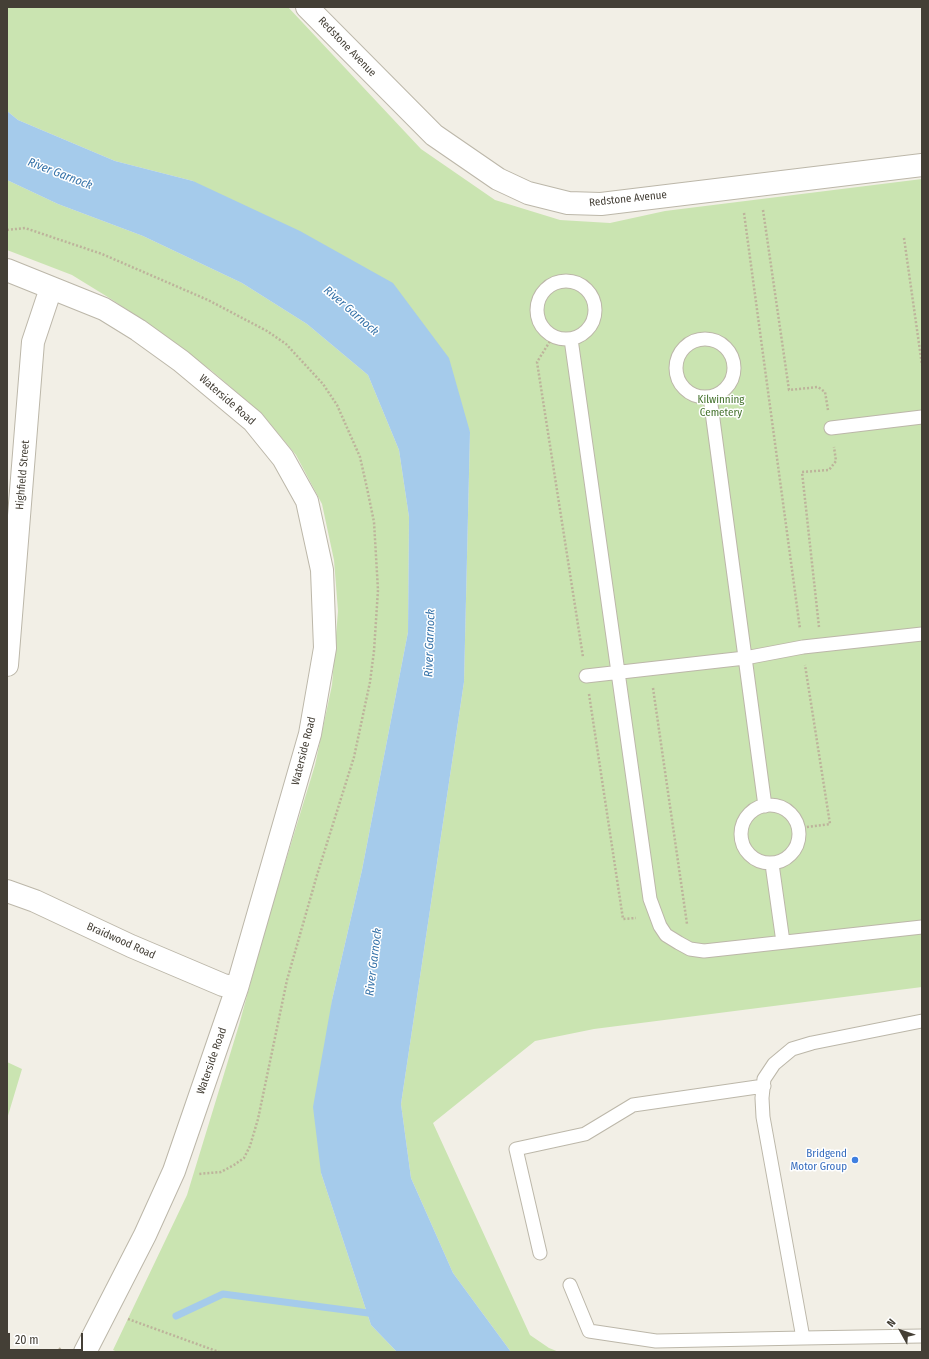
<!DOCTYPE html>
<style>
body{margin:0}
#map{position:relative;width:929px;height:1359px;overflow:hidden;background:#f2efe6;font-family:"Fira Sans Condensed",sans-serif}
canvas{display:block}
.frame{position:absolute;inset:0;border:8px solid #443f36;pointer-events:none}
.north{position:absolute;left:881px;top:1311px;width:40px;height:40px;-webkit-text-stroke:3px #fff;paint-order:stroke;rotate:310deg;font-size:11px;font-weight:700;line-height:16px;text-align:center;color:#443f36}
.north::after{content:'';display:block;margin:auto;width:14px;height:18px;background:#443f36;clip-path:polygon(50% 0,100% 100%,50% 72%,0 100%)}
.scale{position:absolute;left:8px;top:1333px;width:75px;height:18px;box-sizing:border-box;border:2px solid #443f36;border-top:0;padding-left:5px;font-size:12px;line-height:14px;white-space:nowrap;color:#443f36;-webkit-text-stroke:3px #fff;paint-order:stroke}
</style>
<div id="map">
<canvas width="929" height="1359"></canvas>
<div class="frame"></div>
<div class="north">N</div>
<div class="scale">20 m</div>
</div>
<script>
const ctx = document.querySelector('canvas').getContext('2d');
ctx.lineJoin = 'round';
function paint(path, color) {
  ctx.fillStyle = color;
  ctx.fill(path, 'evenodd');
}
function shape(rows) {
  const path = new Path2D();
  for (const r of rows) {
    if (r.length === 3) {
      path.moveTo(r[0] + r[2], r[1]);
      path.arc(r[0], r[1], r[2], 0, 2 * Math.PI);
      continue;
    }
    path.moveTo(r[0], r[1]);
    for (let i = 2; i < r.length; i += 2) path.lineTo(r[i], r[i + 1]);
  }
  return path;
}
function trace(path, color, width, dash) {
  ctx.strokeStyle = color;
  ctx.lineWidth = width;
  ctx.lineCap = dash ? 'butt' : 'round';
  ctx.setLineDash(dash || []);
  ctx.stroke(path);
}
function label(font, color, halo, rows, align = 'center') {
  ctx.font = font + ' "Fira Sans Condensed",sans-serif';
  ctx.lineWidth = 3;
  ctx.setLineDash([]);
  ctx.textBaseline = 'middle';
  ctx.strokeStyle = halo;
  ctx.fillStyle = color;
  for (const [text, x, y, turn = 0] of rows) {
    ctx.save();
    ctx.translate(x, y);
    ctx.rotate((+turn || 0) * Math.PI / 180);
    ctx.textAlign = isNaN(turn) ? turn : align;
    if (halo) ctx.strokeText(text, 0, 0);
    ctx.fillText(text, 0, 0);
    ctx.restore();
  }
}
paint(shape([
 [7,7,288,7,421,149,495,200,560,220,610,223,665,211,922,179,922,987,594,1029,535,1041,433,1123,530,1335,549,1348,559,1352,511,1352,453,1273,411,1178,401,1104,464,682,470,432,193,181,115,161,18,120,7,111],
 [7,180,58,204,143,236,242,283,307,324,368,375,399,450,409,517,408,632,362,870,332,1000,321,1173,371,1325,397,1352,117,1352,113,1350,187,1195,239,1025,266,926,315,765,332,685,338,611,334,560,322,504,296,455,262,414,212,371,150,325,111,299,72,275,7,250],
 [7,1062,22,1069,7,1119]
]), '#cae4b1');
paint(shape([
 [7,111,18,120,115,161,193,181,300,231,393,283,449,358,470,432,464,682,401,1104,411,1178,453,1273,511,1352,397,1352,371,1325,321,1173,313,1107,332,1000,362,870,408,632,409,517,399,450,368,375,307,324,242,283,143,236,58,204,7,180]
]), '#a5cbeb');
trace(shape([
 [176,1316,223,1294,376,1314]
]), '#a5cbeb', 7);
const service = shape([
 [566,310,29],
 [705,368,29],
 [571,339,650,899,660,926,666,935,679,943,690,949,704,951,922,927],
 [710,397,765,806],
 [831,428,922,417],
 [586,676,745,658,803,647,922,634],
 [770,834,29],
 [772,864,783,942],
 [922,1021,812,1043,792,1049,774,1064,764,1079,762,1098,763,1117,803,1338,922,1336],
 [540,1253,516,1149,585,1134,633,1105,764,1086],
 [570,1285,589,1331,656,1341,803,1338]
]);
const minor = shape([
 [7,270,104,309,138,330,181,361,253,421,283,458,307,501,322,570,325,648,310,734,237,988,174,1171,145,1235,85,1352],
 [7,665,33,342,51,288],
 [7,891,35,901,131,946,223,985,237,988]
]);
const tertiary = shape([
 [307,7,434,135,498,179,528,193,568,203,601,204,922,165]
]);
trace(service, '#bcb7a9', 15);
trace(minor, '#bcb7a9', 24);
trace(tertiary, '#bcb7a9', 24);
trace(shape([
 [763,210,789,390,818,387,825,392,828,410],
 [744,213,800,629],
 [7,230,25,228,102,254,208,300,267,331,286,344,323,384,337,405,360,457,367,488,374,522,378,590,374,651,370,682,354,757,317,875,287,980,258,1119,250,1146,244,1158,234,1165,221,1172,198,1174],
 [904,238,922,365],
 [552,338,537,362,583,657],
 [819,627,802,472,829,470,836,461,834,447],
 [653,688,687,924],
 [589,694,623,919,636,918],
 [799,828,830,824,805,665],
 [128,1319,219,1352],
 [7,1348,10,1352],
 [56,1352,61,1348]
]), '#bdb39b', 2.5, [2, 2]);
trace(service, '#fff', 13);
trace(minor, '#fff', 22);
trace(tertiary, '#fff', 22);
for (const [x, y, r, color] of [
 [855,1160,4,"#3f7fe0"]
]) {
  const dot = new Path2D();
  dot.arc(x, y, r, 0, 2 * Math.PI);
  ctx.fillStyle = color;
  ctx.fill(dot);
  trace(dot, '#fff', 1.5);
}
label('11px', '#443f36', '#fff', [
 ["Redstone Avenue",347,47,46],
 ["Redstone Avenue",628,199,-6],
 ["Waterside Road",227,400,41],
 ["Highfield Street",23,475,-85],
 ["Waterside Road",304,751,-76],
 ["Braidwood Road",121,941,24],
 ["Waterside Road",212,1061,-71]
]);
label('11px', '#44722d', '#fff', [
 ["Kilwinning",721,400],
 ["Cemetery",721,413]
]);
label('11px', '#366cbe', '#fff', [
 ["Bridgend",847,1154],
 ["Motor Group",847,1167]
], 'right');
label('italic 12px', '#3673a9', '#fff', [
 ["River Garnock",60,174,21],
 ["River Garnock",351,311,41],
 ["River Garnock",430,643,-88],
 ["River Garnock",374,962,-83]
]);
</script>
